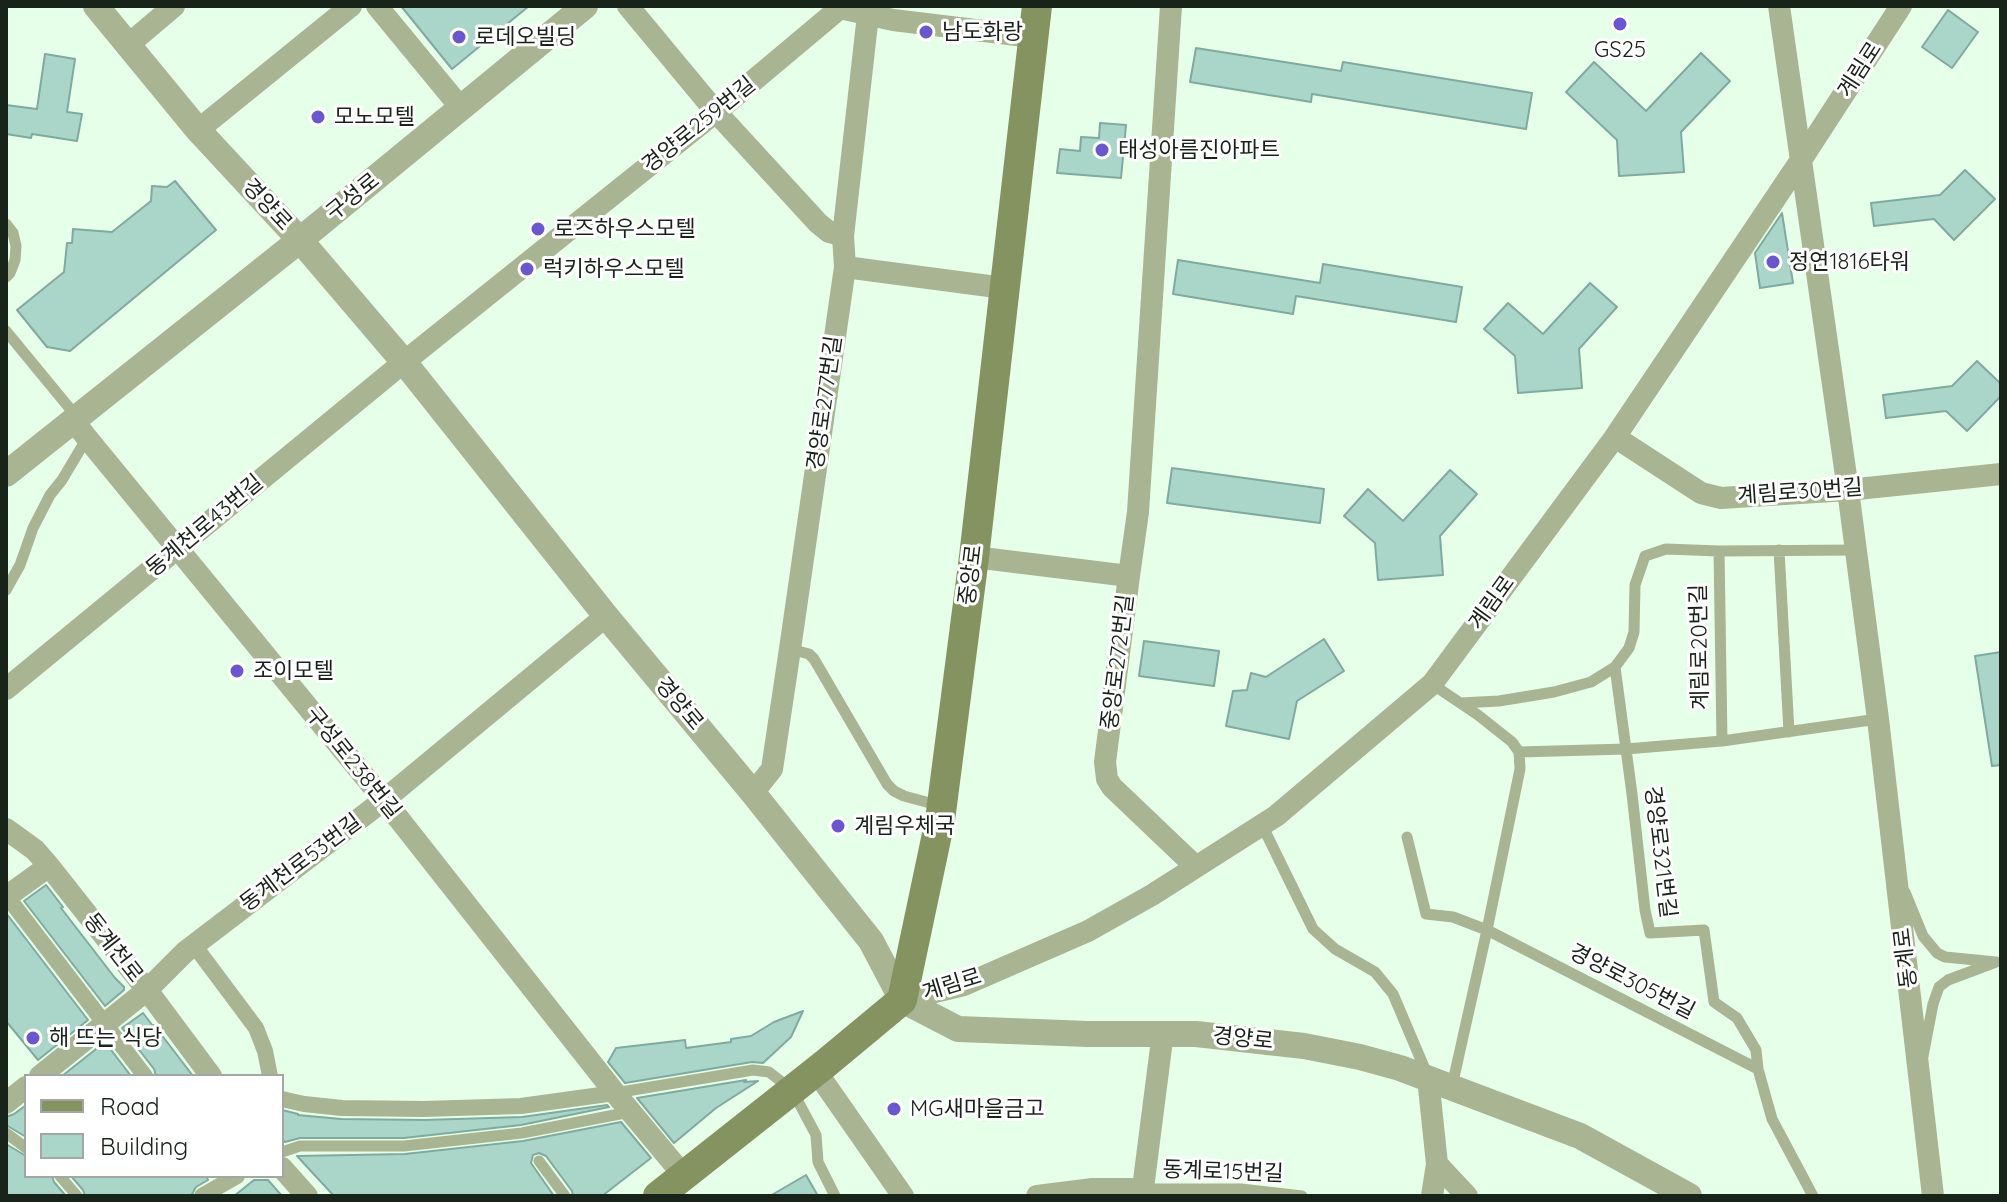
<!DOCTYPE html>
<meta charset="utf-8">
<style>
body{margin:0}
#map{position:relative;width:2007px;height:1202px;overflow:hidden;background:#e6ffe9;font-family:Quicksand,sans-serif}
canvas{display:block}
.frame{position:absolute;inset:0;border:8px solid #18231a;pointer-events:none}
.legend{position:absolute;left:24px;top:1074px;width:260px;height:104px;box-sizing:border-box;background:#fff;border:2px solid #a3a7a3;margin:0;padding:10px 14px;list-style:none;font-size:24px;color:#18231a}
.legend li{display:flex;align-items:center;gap:16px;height:40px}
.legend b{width:40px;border:2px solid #a3a7a3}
</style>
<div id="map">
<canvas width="2007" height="1202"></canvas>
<div class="frame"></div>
<ul class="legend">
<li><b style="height:10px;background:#849360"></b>Road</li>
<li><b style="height:22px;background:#aad6ca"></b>Building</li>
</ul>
</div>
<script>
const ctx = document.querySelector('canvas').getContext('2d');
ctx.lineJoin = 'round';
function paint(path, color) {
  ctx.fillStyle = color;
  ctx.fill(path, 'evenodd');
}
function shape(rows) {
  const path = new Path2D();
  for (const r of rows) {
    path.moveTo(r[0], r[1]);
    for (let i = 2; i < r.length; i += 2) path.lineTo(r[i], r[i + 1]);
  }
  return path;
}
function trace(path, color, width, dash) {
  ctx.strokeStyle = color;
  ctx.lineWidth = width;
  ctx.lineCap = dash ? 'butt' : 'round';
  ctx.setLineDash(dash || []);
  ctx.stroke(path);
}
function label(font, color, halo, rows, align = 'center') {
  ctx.font = font + ' Quicksand,"Noto Sans KR",sans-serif';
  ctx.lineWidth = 6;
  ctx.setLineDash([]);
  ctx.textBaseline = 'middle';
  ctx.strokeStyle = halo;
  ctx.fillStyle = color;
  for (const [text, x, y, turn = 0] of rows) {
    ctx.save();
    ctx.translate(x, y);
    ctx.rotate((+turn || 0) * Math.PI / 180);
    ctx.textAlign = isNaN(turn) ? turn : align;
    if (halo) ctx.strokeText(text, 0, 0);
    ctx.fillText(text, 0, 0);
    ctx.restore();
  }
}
const building = shape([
 [401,6,529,6,452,69,401,6],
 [1948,10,1978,32,1952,68,1922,47,1948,10],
 [1196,48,1341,71,1343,62,1532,93,1526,129,1312,94,1311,102,1190,82,1196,48],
 [1701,53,1730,81,1681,132,1684,172,1619,176,1617,140,1566,92,1594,62,1646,111,1701,53],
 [45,54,75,59,67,112,82,114,77,141,32,134,31,138,6,134,6,105,37,109,45,54],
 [1100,123,1126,125,1121,178,1057,173,1060,149,1080,151,1081,137,1099,138,1100,123],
 [1965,170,1995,199,1954,240,1934,219,1874,226,1871,203,1940,195,1965,170],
 [175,181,216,230,70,351,47,347,17,310,64,272,67,243,72,243,73,229,112,232,151,201,152,186,167,187,175,181],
 [1782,213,1793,283,1760,288,1755,253,1782,213],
 [1178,260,1320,283,1323,264,1462,287,1456,322,1296,296,1293,314,1173,294,1178,260],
 [1590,283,1617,307,1579,349,1582,388,1518,393,1515,356,1484,329,1508,303,1543,334,1590,283],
 [1977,361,2001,384,2001,396,1967,431,1946,411,1886,418,1883,395,1952,386,1977,361],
 [1172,468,1324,489,1320,523,1167,503,1172,468],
 [1450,470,1477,494,1440,536,1443,575,1378,580,1375,543,1344,516,1368,489,1403,521,1450,470],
 [1324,639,1344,671,1297,701,1289,739,1226,726,1233,691,1247,690,1251,673,1266,677,1324,639],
 [1144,641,1219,651,1214,686,1139,676,1144,641],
 [2001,652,2001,765,1992,766,1975,656,2001,652],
 [46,885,63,907,61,908,115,978,124,987,124,990,105,1006,24,901,46,885],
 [6,913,88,1020,38,1060,6,1021,6,913],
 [803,1011,791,1037,763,1063,752,1062,625,1083,608,1062,616,1048,685,1040,686,1048,731,1042,731,1039,751,1036,774,1022,803,1011],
 [143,1013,153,1026,154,1025,193,1076,156,1076,154,1069,122,1028,143,1013],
 [105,1042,131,1076,62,1076,105,1042],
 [746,1080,744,1082,758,1081,716,1108,674,1143,637,1098,746,1080],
 [607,1105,609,1107,521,1125,404,1138,300,1138,285,1142,282,1139,282,1110,298,1114,298,1115,341,1119,424,1120,522,1117,607,1105],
 [25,1106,26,1108,26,1137,6,1125,6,1117,14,1114,25,1106],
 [621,1122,651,1158,602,1196,573,1196,572,1191,546,1156,539,1153,533,1155,531,1163,554,1196,334,1196,297,1156,405,1154,523,1141,621,1122],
 [6,1144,26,1156,26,1176,52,1176,54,1182,66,1196,6,1196,6,1144],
 [806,1175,818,1196,770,1196,806,1175],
 [71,1176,206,1176,208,1180,196,1187,191,1196,85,1196,83,1190,71,1176],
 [254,1180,268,1180,282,1196,234,1196,254,1180]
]);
paint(building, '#aad6ca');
trace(building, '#80aa9f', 2);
trace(shape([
 [6,224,13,233,16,246,15,260,10,273,6,277],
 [6,331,76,416],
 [1779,550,1789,732],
 [1719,551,1722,741],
 [6,590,20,565,33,528,50,495,62,480,87,438],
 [790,649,809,654,814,659,887,784,894,791,904,796,941,806],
 [1615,667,1632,794,1645,910,1650,933,1704,930,1714,1002,1737,1018,1756,1050,1758,1069,1772,1119,1813,1196],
 [1432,684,1478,715,1512,742,1519,752,1520,769,1487,930,1452,1086],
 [1460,703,1499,701,1554,692,1591,682,1615,667,1629,648,1634,632,1635,585,1645,556,1666,549,1719,551,1856,550],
 [1519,752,1626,749,1722,741,1878,719],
 [1262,825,1313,929,1335,949,1375,972,1393,994,1427,1074],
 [1407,837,1426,914,1453,917,1487,930,1758,1069],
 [1905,892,1923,936,1937,953,1945,957,1996,962,1948,980,1939,987,1933,1004,1923,1056],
 [615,1093,753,1070,769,1072,792,1090,816,1135,818,1162,835,1196],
 [6,1133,26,1148],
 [282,1152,300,1146,404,1146,522,1133,630,1112],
 [539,1161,565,1196],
 [60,1176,77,1196],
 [1142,1189,1241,1189,1302,1196]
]), '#a9b492', 11);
trace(shape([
 [6,895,145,1076],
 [194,945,256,1028,265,1051,270,1076],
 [282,1099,304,1104,342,1108,424,1109,521,1106,615,1093],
 [202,1196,237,1176]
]), '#a9b492', 16);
trace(shape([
 [377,6,461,108],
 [628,6,716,112,818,223,829,232,843,236],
 [1779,6,1848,490,1878,719,1933,1196],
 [128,45,174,6],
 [198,130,351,6],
 [845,267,1004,288],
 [73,420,87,438,384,800,615,1093,684,1176],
 [1615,437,1701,493,1721,498,1848,490,2001,474],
 [974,557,1129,576,1105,762,1107,779,1112,787,1196,867],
 [1129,576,1138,512,1171,6],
 [6,689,404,362,716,112,840,8,893,20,1033,37],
 [753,793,772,769,790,649,845,267,843,236,869,6],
 [6,829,35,850,49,866,147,990,211,1076],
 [6,897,49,866],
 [902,1000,964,985,1088,931,1152,895,1276,816,1432,684,1615,437,1801,160,1901,6],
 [816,1071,903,1196],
 [40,1076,147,990,185,952,384,800,606,616],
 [1428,1078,1437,1164,1467,1196],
 [6,1103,26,1087],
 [282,1168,307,1196],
 [1037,1196,1093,1189,1142,1189],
 [1142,1196,1163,1032],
 [1432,1196,1437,1164]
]), '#a9b492', 22);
trace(shape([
 [96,6,198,130,300,240,404,362,606,616,753,793,871,941,902,1000,958,1029,1088,1034,1196,1034,1304,1046,1360,1057,1400,1068,1580,1136,1689,1196],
 [6,474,300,240,585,6]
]), '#a9b492', 26);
trace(shape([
 [658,1196,825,1064,902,1000,940,820,974,557,1037,6]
]), '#849360', 30);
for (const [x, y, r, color] of [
 [1620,24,8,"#6957d0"],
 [926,32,8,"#6957d0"],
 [459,37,8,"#6957d0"],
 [318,117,8,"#6957d0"],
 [1102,150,8,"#6957d0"],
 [538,229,8,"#6957d0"],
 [1773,262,8,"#6957d0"],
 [527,269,8,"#6957d0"],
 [237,671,8,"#6957d0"],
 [838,826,8,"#6957d0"],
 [33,1038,8,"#6957d0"],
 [894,1109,8,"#6957d0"]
]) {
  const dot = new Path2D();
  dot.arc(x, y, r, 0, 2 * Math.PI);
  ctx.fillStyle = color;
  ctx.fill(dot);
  trace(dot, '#fff', 3);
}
label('22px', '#18231a', '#fff', [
 ["남도화랑",942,32],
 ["로데오빌딩",475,37],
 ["GS25",1620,50,"center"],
 ["모노모텔",334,117],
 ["태성아름진아파트",1118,150],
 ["로즈하우스모텔",554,229],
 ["정연1816타워",1789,262],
 ["럭키하우스모텔",543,269],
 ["조이모텔",253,671],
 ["계림우체국",854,826],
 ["해 뜨는 식당",49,1038],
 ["MG새마을금고",910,1109]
], 'left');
label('22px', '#18231a', '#fff', [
 ["계림로",1860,70,-57],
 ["경양로259번길",699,125,-39],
 ["구성로",353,197,-39],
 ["경양로",267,205,47],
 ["경양로277번길",825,403,-82],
 ["계림로30번길",1800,492,-4],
 ["동계천로43번길",205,526,-40],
 ["중앙로",971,575,-83],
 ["계림로",1492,603,-54],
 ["계림로20번길",1700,647,-91],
 ["중앙로272번길",1118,662,-83],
 ["경양로",679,704,50],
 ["구성로238번길",353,763,51],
 ["경양로321번길",1660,852,83],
 ["동계천로53번길",301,863,-37],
 ["동계천로",113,948,52],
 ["동계로",1906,958,-97],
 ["경양로305번길",1632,982,27],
 ["계림로",952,985,-17],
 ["경양로",1243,1039,6],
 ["동계로15번길",1223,1172,2]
]);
</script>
